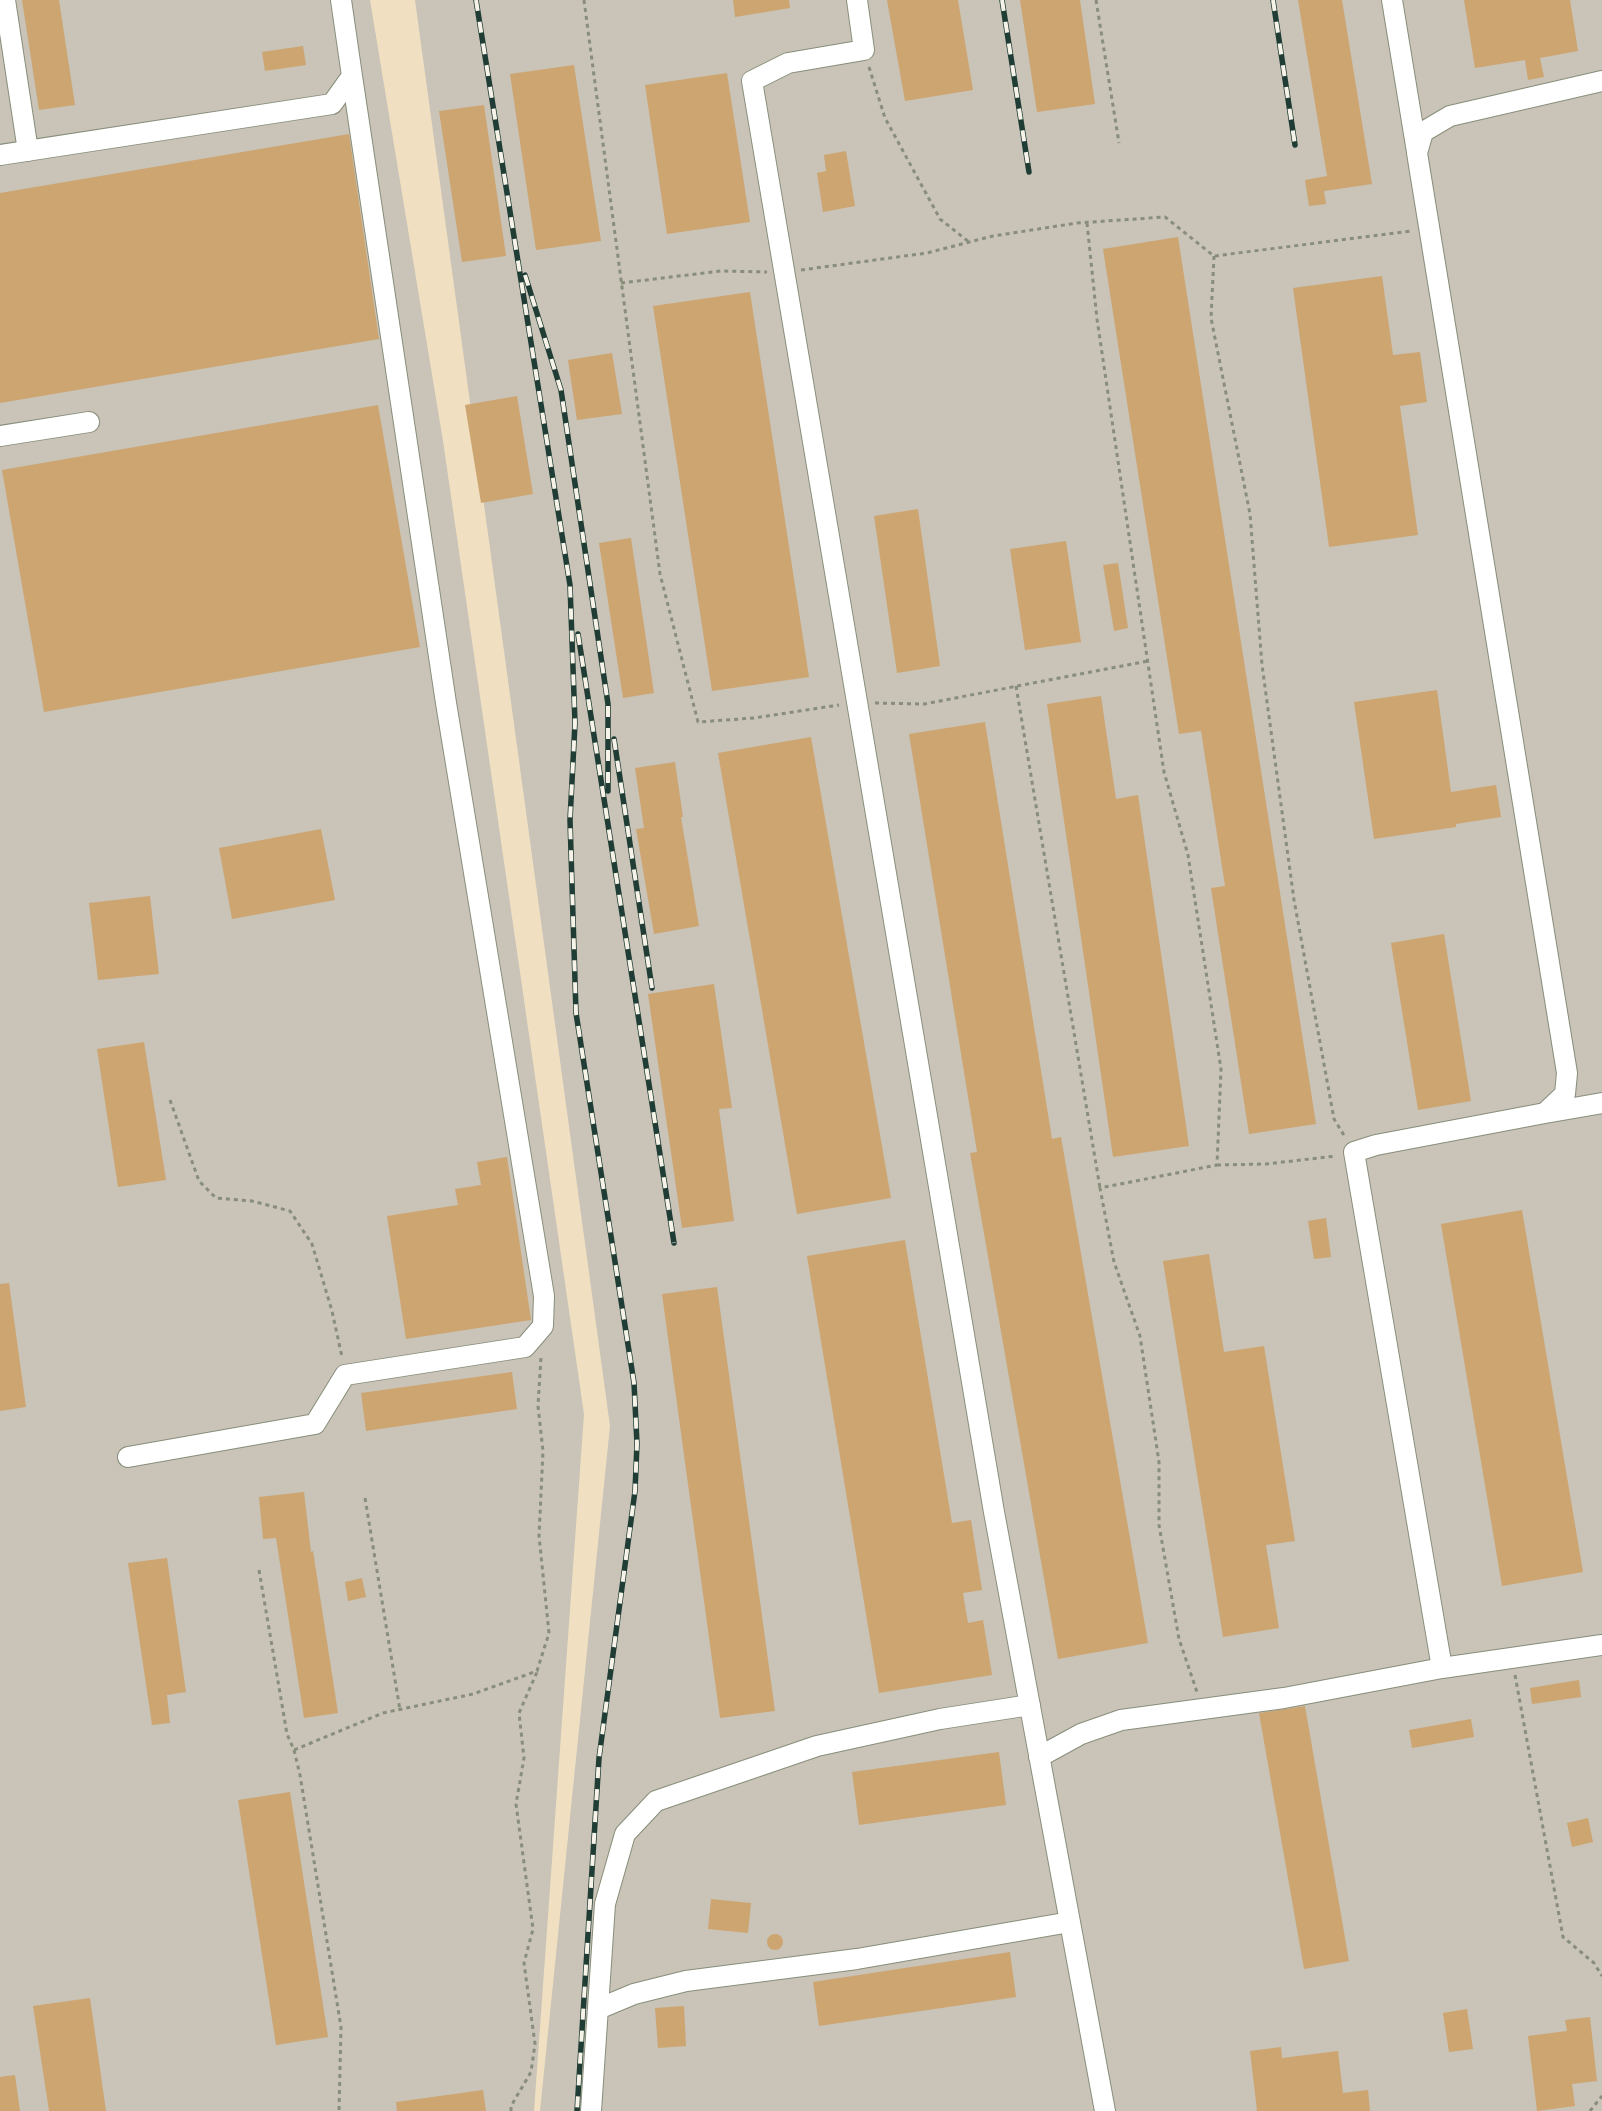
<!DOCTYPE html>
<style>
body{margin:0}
canvas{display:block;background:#f0e0c1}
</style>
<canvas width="1602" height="2111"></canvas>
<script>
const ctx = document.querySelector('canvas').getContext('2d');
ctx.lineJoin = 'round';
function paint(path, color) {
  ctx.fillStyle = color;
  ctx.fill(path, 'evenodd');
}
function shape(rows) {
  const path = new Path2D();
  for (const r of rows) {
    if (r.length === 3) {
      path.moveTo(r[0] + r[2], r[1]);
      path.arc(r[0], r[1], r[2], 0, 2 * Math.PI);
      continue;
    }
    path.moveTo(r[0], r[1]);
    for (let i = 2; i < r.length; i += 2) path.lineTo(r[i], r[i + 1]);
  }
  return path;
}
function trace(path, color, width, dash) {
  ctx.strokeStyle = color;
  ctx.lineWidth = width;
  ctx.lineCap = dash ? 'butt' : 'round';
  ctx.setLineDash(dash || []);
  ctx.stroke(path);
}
paint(shape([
 [0,0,370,0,443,441,584,1414,534,2111,0,2111],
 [415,0,1602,0,1602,2111,540,2111,610,1426]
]), '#c9c3b8');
paint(shape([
 [22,0,59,0,75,105,39,110],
 [733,0,789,0,790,8,735,17],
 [887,0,958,0,973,90,905,101],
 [1020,0,1080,0,1095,104,1037,112],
 [1298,0,1342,0,1372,184,1324,191,1326,204,1309,206,1305,180,1327,176],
 [1464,0,1570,0,1578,51,1540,58,1544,77,1528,80,1525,60,1475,68],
 [303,46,306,65,265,71,262,52],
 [574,65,601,241,536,250,510,74],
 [727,73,750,222,667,234,645,85],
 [484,105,506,256,462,262,439,111],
 [349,134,379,339,0,403,0,193],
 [846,151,855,206,823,212,817,173,826,171,824,155],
 [1178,237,1316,1124,1249,1134,1211,888,1225,886,1201,731,1179,734,1103,249],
 [1382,276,1393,355,1420,352,1427,402,1400,406,1418,535,1329,547,1293,288],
 [750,292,809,677,712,691,653,306],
 [612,353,622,414,577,420,568,360],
 [517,396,533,494,481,503,465,405],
 [378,405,420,647,44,712,2,470],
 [918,509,940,666,897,673,874,516],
 [631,538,654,693,623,698,599,543],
 [1066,541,1081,642,1025,650,1010,549],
 [1118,563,1128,628,1114,631,1103,565],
 [1437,690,1451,792,1496,785,1501,817,1456,824,1456,827,1374,839,1354,702],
 [1101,696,1116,799,1138,795,1189,1146,1113,1157,1047,704],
 [985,722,1052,1139,1061,1137,1148,1643,1058,1659,970,1153,977,1152,909,734],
 [811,737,891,1198,797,1214,718,753],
 [675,762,683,817,681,817,699,926,654,934,636,829,644,828,635,768],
 [321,829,335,900,232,919,219,848],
 [150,896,159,974,98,980,89,903],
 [1444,934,1471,1101,1418,1110,1391,943],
 [714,984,732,1108,719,1109,734,1221,682,1228,648,994],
 [144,1042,166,1180,118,1187,97,1049],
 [507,1157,531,1320,406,1339,387,1216,458,1205,455,1189,481,1185,477,1162],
 [1522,1210,1583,1572,1502,1586,1441,1224],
 [1326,1218,1331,1257,1314,1259,1308,1221],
 [905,1240,952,1523,971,1520,982,1590,963,1593,968,1623,983,1620,992,1675,879,1693,807,1256],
 [1209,1254,1224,1352,1264,1346,1295,1541,1266,1545,1279,1628,1223,1637,1163,1261],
 [9,1283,26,1407,0,1411,0,1284],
 [717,1287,775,1711,720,1718,662,1294],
 [512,1372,517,1409,366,1431,361,1393],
 [304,1492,311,1552,313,1551,338,1713,304,1718,276,1538,263,1539,259,1497],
 [167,1558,186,1692,167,1695,170,1723,152,1725,128,1563],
 [362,1578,366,1597,348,1601,345,1582],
 [1579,1680,1581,1697,1532,1704,1530,1688],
 [1305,1706,1349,1961,1304,1969,1259,1713],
 [1471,1719,1474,1737,1412,1748,1409,1730],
 [999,1752,1006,1805,859,1825,852,1772],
 [290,1792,328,2037,276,2045,238,1800],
 [1588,1818,1593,1842,1572,1847,1567,1823],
 [711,1899,751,1903,748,1933,708,1929],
 [775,1942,8],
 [1010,1952,1016,1997,819,2026,813,1982],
 [90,1998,106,2111,49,2111,33,2006],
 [684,2006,686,2046,658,2048,655,2008],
 [1467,2009,1473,2049,1449,2052,1443,2013],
 [1590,2017,1597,2081,1572,2084,1575,2106,1537,2111,1528,2036,1567,2031,1565,2020],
 [1281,2047,1282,2058,1338,2051,1343,2093,1368,2090,1370,2111,1257,2111,1250,2051],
 [15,2075,20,2111,0,2111,0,2077],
 [483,2090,486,2111,397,2111,396,2102]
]), '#cda570');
const minor = shape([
 [5,0,28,151],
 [857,0,864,50,788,63,752,81,994,1512,1105,2111],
 [1392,0,1417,152],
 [0,155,332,104,352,76,341,0],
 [0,436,89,422],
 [1545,1113,1602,1103],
 [128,1457,315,1424,345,1375,525,1347,543,1326,544,1296,446,703,352,76],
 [1442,1668,1354,1152,1376,1145,1545,1113,1565,1094,1567,1073,1417,153,1423,132,1450,116,1602,81],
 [1039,1757,1081,1734,1121,1720,1284,1698,1442,1668,1602,1645],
 [598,2009,634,1994,686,1981,857,1959,1070,1922],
 [591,2111,605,1904,625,1834,656,1801,817,1746,940,1719,1030,1705]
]);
trace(minor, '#888e7a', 22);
trace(shape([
 [584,0,660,574,698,722,754,718,839,705],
 [1096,0,1119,143],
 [869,67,885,118,940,219,969,242],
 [1087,223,1097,319,1164,772,1188,855,1221,1069,1217,1165,1100,1188,1114,1262,1140,1336,1159,1462,1159,1525,1179,1639,1197,1692],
 [1214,256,1211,318,1250,514,1262,665,1294,900,1334,1119,1345,1137],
 [801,270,927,253,993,236,1077,223,1165,217,1214,256,1412,231],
 [621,283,721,271,767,272],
 [1016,686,1100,1188],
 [875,703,924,704,1148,661],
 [170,1100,199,1181,216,1198,252,1201,290,1211,312,1244,332,1311,342,1357],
 [1217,1165,1266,1164,1336,1156],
 [365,1498,400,1710],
 [259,1570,287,1734,294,1750,383,1713,473,1694,537,1671,549,1633,539,1536,543,1451,538,1406,541,1357],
 [1515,1675,1563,1937,1594,1963,1602,1976],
 [294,1750,300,1775,341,2027,339,2111],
 [511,2111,511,2106,531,2072,535,2044,524,1963,533,1929,516,1804,524,1758,519,1713,537,1672],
 [1590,2111,1602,2096]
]), '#888e7a', 3, [4, 4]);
trace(minor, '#fff', 20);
const rail = shape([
 [476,0,570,585,575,723,570,820,576,1013,634,1383,637,1444,635,1491,599,1758,577,2111],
 [1002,0,1029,172],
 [1273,0,1295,145],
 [525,275,561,390,608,704,608,791],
 [578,634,674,1243],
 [614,739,652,988]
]);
trace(rail, '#1f3d34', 5.5);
trace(rail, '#f7f3e8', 4, [11]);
</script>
